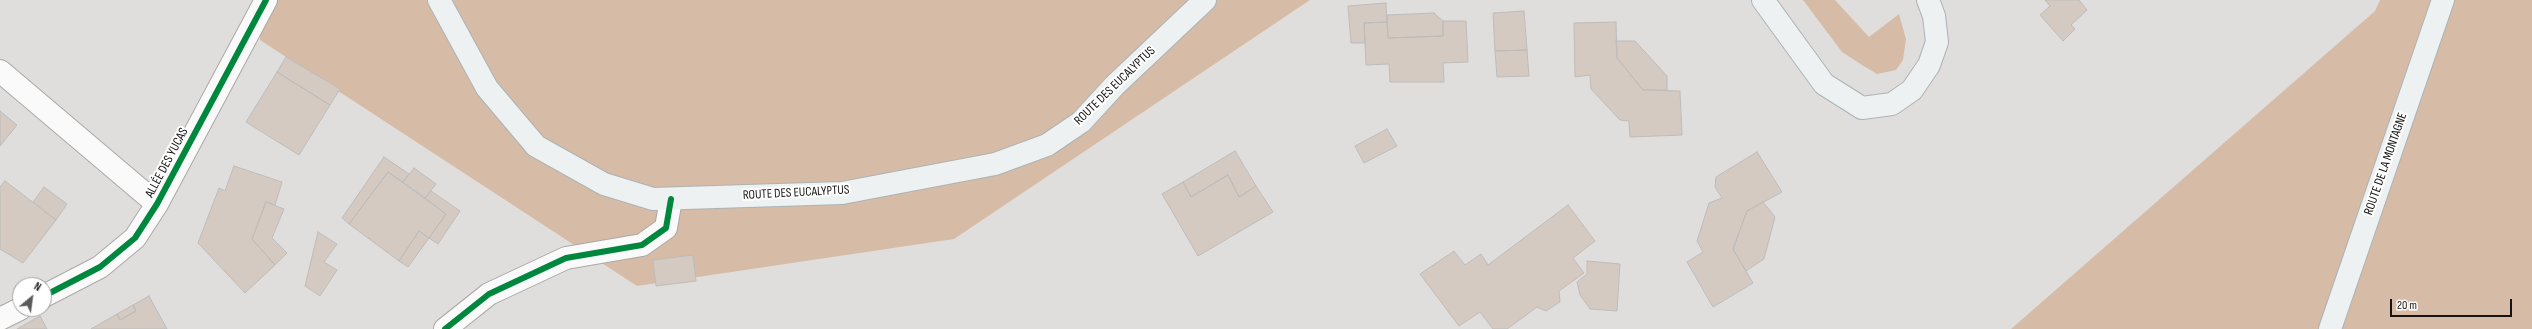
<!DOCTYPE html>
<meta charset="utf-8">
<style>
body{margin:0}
#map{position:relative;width:2532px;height:329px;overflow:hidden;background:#e0dedc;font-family:"Sofia Sans Condensed",sans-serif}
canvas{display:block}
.north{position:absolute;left:12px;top:277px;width:40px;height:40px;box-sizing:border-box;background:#fff;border:1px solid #a1a1a1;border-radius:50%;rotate:29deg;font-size:11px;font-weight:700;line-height:16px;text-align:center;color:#151413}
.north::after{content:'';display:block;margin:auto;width:14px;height:18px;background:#5c5b59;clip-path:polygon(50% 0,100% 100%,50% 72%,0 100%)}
.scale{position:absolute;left:2390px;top:299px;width:122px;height:18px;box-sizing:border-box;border:2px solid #151413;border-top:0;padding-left:5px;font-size:12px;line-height:14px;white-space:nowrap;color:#151413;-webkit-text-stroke:3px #fff;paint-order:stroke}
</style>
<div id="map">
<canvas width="2532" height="329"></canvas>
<div class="north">N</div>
<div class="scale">20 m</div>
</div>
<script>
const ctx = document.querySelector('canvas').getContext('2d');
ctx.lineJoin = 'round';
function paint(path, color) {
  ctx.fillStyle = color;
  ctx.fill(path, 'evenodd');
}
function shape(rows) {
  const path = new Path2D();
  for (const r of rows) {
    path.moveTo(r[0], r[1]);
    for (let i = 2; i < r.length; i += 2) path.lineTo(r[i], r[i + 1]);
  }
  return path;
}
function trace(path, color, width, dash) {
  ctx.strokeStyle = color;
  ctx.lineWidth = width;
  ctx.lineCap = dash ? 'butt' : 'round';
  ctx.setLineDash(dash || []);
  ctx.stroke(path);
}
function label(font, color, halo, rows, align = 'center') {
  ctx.font = font + ' "Sofia Sans Condensed",sans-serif';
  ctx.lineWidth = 4;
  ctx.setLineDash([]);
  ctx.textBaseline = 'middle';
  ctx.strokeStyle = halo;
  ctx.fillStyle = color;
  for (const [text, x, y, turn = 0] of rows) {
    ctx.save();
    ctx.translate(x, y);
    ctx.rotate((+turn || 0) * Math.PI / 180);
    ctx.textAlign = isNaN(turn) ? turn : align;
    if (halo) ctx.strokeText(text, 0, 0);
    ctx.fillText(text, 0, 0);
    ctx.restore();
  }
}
paint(shape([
 [261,0,1310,0,954,239,637,286,260,40],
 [1803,0,1835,0,1869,37,1899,14,1906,39,1903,60,1896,70,1877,74,1862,65,1842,52],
 [2380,0,2532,0,2532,329,2011,329,2375,11]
]), '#d6bca6');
const building = shape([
 [2045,0,2079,0,2087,10,2071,25,2075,29,2063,41,2040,15,2050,6,2045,0],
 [1386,3,1387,22,1364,23,1365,43,1351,43,1348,6,1386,3],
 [1524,11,1527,50,1495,51,1493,13,1524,11],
 [1434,13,1443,21,1443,36,1388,38,1387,15,1434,13],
 [1443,21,1466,21,1468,62,1443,63,1444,82,1390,82,1389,64,1366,65,1364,23,1387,22,1388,38,1443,36,1443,21],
 [1616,22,1617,58,1643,90,1680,91,1682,135,1630,137,1629,121,1620,120,1591,89,1590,75,1575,77,1574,23,1616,22],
 [1616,41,1635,41,1667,76,1667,90,1643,90,1617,58,1616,41],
 [1527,50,1529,76,1497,77,1495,51,1527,50],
 [286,57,340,89,330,105,277,72,286,57],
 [277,72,330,105,299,155,246,122,277,72],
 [0,111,17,125,0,146,0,111],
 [1387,129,1397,146,1364,163,1355,146,1387,129],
 [1235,151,1256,186,1239,197,1228,175,1191,197,1183,182,1235,151],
 [1757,152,1782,192,1747,211,1733,249,1753,283,1713,307,1687,262,1703,252,1697,241,1709,203,1722,198,1715,187,1716,177,1757,152],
 [384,157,409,174,403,182,388,172,349,224,342,218,384,157],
 [234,166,282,182,275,205,266,202,252,239,275,265,245,293,198,243,219,188,225,191,234,166],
 [414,168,436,184,425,198,403,182,414,168],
 [388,172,446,214,429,238,419,231,399,261,349,224,388,172],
 [1228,175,1239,197,1256,186,1273,212,1198,256,1162,194,1183,182,1191,197,1228,175],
 [5,181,56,220,23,263,0,249,0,187,5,181],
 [44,187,67,204,56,220,33,202,44,187],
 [431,191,460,211,438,244,429,238,446,214,425,198,431,191],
 [266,202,284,209,272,238,287,253,275,265,252,239,266,202],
 [1763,202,1775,217,1764,259,1746,271,1733,249,1747,211,1763,202],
 [1568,205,1595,241,1573,258,1584,273,1559,291,1560,302,1546,311,1537,307,1507,329,1493,329,1480,312,1459,326,1420,274,1454,251,1465,265,1481,254,1488,265,1568,205],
 [419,231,429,238,408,267,399,261,419,231],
 [318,232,337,244,324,262,337,270,320,296,305,286,318,232],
 [693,255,696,281,656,286,653,260,693,255],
 [1587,261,1620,264,1617,311,1590,309,1580,295,1577,282,1587,274,1587,261],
 [149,296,167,329,91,329,117,314,120,320,136,311,133,305,149,296],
 [133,305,136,311,120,320,117,314,133,305],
 [40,316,47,329,17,329,40,316]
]);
paint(building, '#d4cac1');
trace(building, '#bdbcbb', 1);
const minor = shape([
 [0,71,157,204],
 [44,296,100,267,135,238,157,204,266,0],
 [0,319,20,309],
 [445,329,489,294,566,258,642,245,666,228,671,199]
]);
const major = shape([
 [439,0,487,88,536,146,604,184,653,199,842,193,995,164,1047,145,1081,122,1115,85,1205,0],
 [1763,0,1824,84,1862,108,1892,104,1912,90,1929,65,1937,42,1934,16,1928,0],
 [2330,329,2443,0]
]);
trace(minor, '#aaa9a7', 24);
trace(major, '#adb3b5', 24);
trace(minor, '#fafafa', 22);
trace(major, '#edf1f2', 22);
trace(shape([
 [44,296,100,267,135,238,157,204,266,0],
 [445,329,489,294,566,258,642,245,666,228,671,199]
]), '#00873e', 6);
label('13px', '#151413', '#fff', [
 ["ROUTE DES EUCALYPTUS",1115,86,-44],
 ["ALLÉE DES YUCAS",167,163,-62],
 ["ROUTE DE LA MONTAGNE",2386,164,-71],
 ["ROUTE DES EUCALYPTUS",796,193,-3]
]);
</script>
